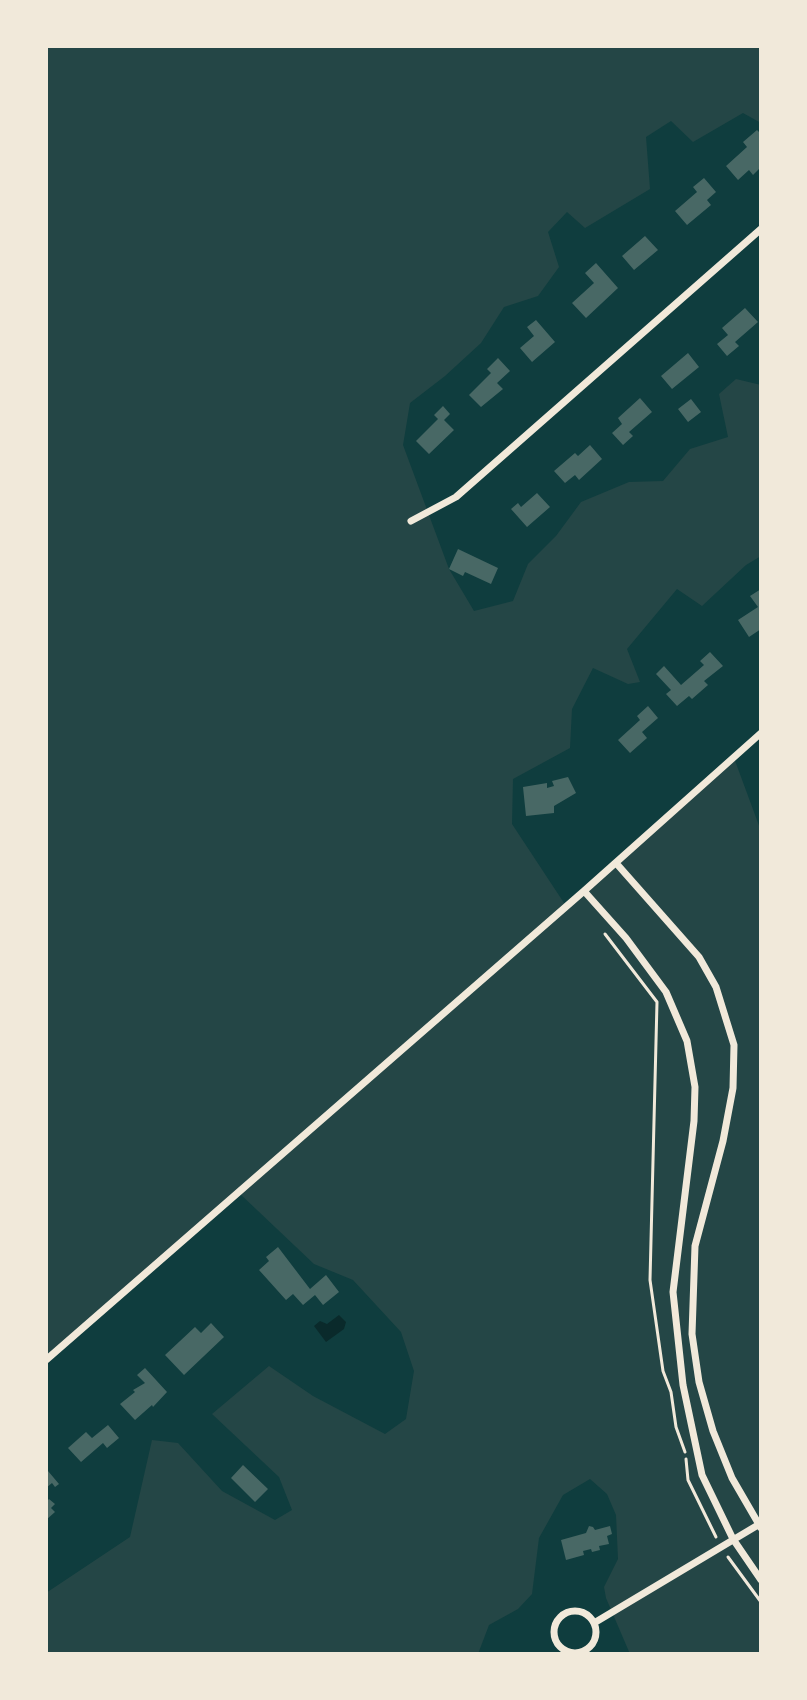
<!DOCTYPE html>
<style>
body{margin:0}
#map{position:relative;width:807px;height:1700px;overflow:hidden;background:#0f3d3e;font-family:Rubik,sans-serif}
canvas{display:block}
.frame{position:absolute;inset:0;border:48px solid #f1e9da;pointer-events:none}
</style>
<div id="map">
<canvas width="807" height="1700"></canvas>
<div class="frame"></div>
</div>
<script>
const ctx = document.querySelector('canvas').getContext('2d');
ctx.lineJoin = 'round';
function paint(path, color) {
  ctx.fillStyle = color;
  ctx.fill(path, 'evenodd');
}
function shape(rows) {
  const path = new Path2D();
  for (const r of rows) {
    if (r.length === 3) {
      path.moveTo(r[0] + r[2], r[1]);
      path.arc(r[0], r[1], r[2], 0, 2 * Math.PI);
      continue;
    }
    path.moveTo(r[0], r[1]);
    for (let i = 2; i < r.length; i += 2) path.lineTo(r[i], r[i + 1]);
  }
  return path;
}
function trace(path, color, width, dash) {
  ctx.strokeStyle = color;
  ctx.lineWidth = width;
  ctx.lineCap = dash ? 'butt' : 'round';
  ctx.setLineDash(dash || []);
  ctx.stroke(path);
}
paint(shape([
 [46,46,761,46,761,123,743,113,693,142,671,121,646,137,650,189,585,228,567,212,548,232,559,267,538,296,504,307,481,343,445,376,410,403,403,445,449,569,474,611,513,601,528,564,556,536,581,502,629,482,663,481,690,449,728,437,719,394,736,379,761,385,761,556,746,565,702,606,677,589,627,649,640,682,628,684,593,668,572,709,570,748,513,779,512,824,566,906,734,758,761,831,761,1654,630,1654,606,1598,604,1587,618,1559,616,1515,607,1494,590,1479,563,1495,539,1538,532,1594,518,1609,489,1625,478,1654,46,1654,46,1593,130,1537,152,1440,178,1443,222,1491,275,1520,292,1510,279,1477,212,1414,269,1366,313,1396,385,1434,406,1419,414,1371,401,1332,353,1280,314,1264,238,1192,46,1360]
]), '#244646');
paint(shape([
 [339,1315,346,1322,344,1329,326,1342,314,1326,320,1321,327,1324]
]), '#0a2a2b');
paint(shape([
 [757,130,761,134,761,167,753,175,749,170,738,180,726,166,747,147,743,142],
 [704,178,716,192,707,200,711,205,687,225,675,211,697,192,693,187],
 [645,236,658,250,634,270,622,256],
 [596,263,618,288,586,318,572,303,594,283,585,273],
 [745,308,758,322,735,342,739,346,727,356,717,344,728,335,722,328],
 [536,320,555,342,532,362,520,348,534,336,527,327],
 [688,353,699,367,672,389,661,376],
 [498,358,510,371,497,383,503,389,481,407,469,395,491,373,487,369],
 [640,398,652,412,629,432,633,436,623,445,612,433,622,424,618,418],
 [691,399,701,412,688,422,678,409],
 [443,406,450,414,444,420,454,430,429,454,416,441,438,419,434,415],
 [590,445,602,459,579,480,575,475,565,483,554,471,575,453,578,456],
 [537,493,550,507,527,527,511,509,518,503,521,507],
 [458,549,498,568,491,584,465,572,463,576,449,569],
 [761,589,761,629,749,637,738,620,758,607,750,596],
 [710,652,723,666,704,681,708,685,692,699,689,696,677,706,666,694,671,690,656,674,664,666,681,685,704,665,700,661],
 [648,706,658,718,642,732,647,738,630,753,618,740,640,720,637,716],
 [568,777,576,793,554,806,554,813,526,816,523,787,547,783,547,788,554,786,552,781],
 [278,1247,310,1289,326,1275,339,1292,323,1305,315,1295,303,1305,293,1294,286,1300,259,1270,269,1261,266,1257],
 [211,1323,224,1337,184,1375,165,1355,195,1327,201,1333],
 [145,1368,167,1392,153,1407,152,1405,135,1420,120,1404,135,1392,133,1390,145,1383,137,1375],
 [108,1425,119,1438,107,1448,103,1443,81,1462,68,1448,86,1432,92,1438],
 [243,1465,268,1489,255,1502,231,1478],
 [48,1471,59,1484,55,1487,52,1483,46,1488],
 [49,1499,55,1504,51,1508,55,1512,46,1520,46,1502],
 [589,1526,593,1527,595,1530,610,1526,612,1534,607,1536,609,1544,599,1546,600,1550,592,1552,591,1549,583,1551,584,1555,566,1560,561,1540,586,1533]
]), '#486865');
trace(shape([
 [605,934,657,1002,650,1280,663,1371,671,1392,676,1427,685,1452],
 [686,1459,688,1480,716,1537],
 [728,1557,761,1602]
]), '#f1e9da', 3);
trace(shape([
 [411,521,456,497,761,229],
 [616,863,699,957,716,987,734,1045,733,1088,723,1141,695,1246,692,1334,699,1382,713,1431,732,1478,761,1528],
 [584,891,626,938,666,992,687,1041,695,1087,694,1121,673,1292,683,1385,702,1475,733,1539,761,1580],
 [46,1360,584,891,761,733],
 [575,1632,21],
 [594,1623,758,1525]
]), '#f1e9da', 7);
</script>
